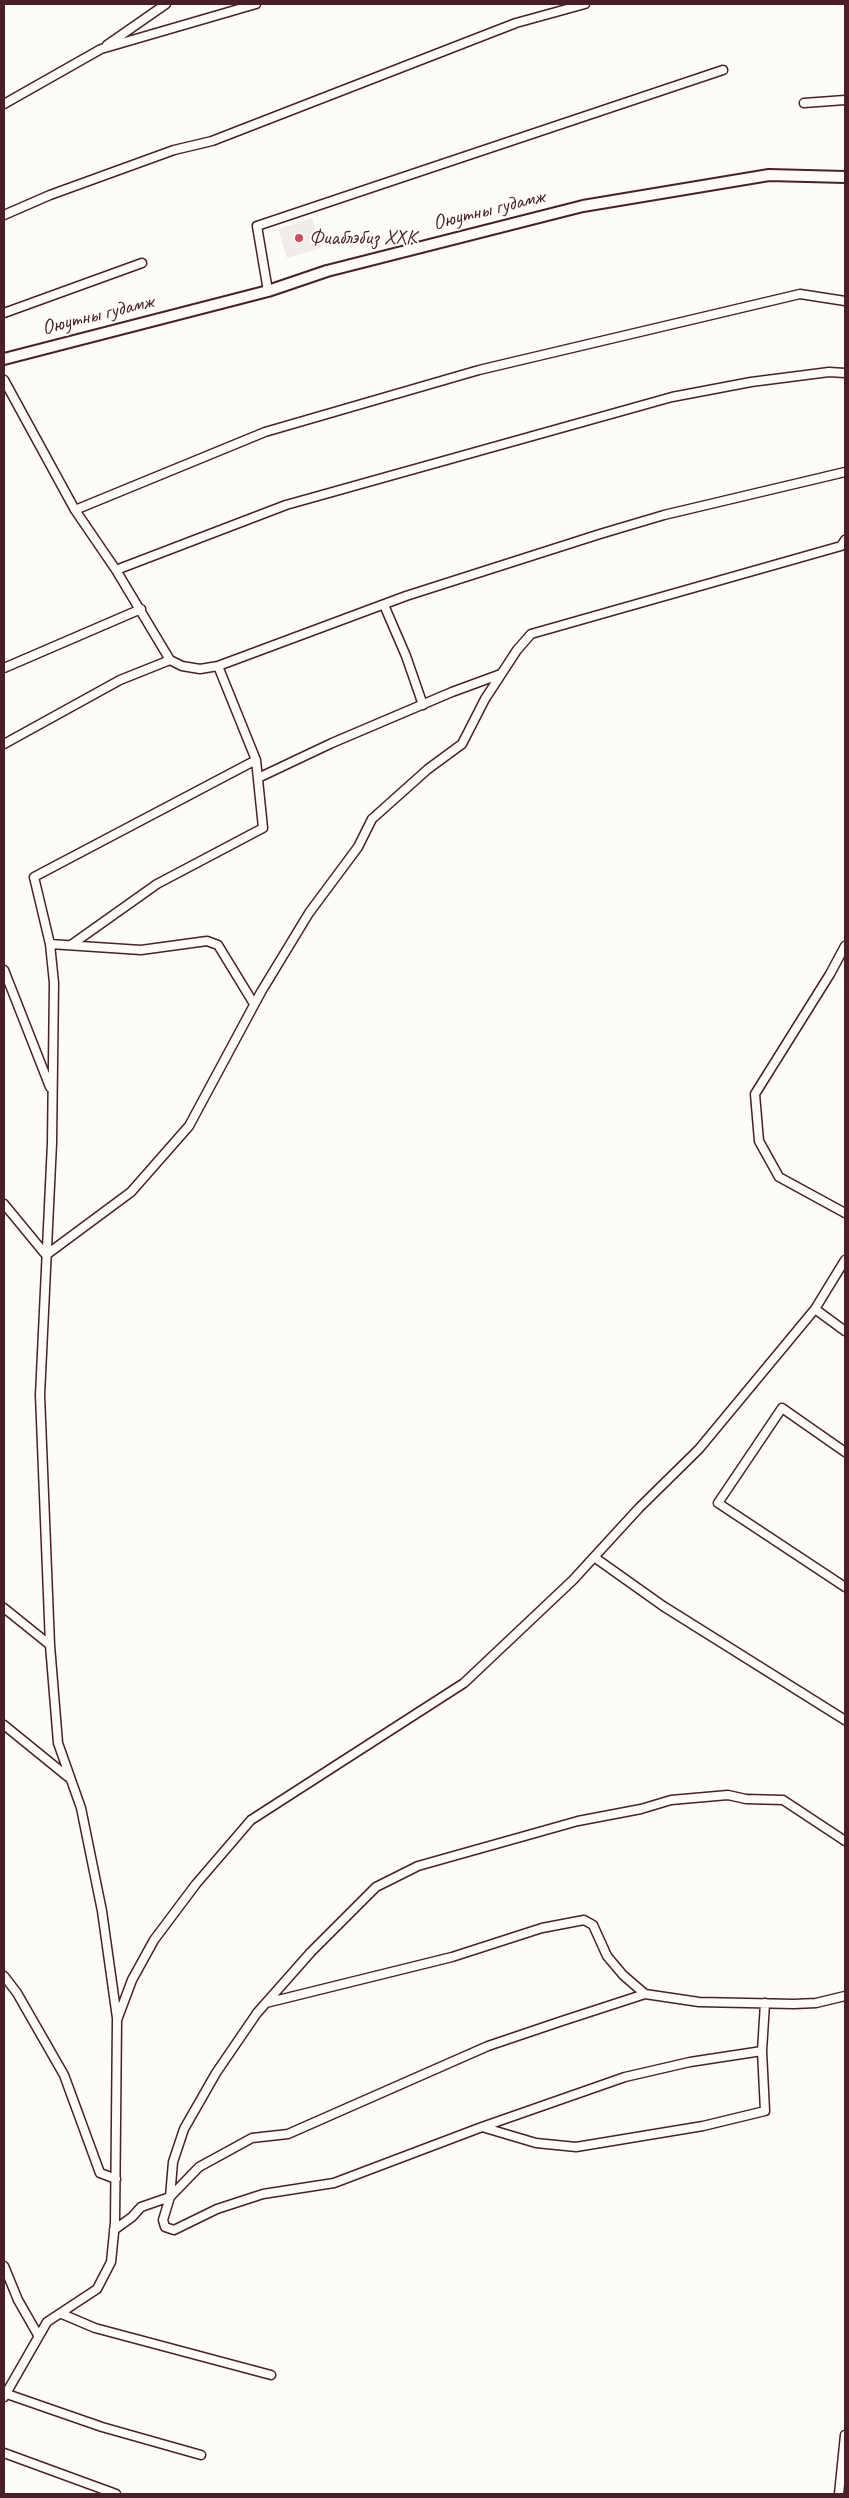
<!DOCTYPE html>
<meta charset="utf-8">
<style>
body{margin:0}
#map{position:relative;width:849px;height:2498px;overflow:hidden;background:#fdfcf7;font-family:Caveat,sans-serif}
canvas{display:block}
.frame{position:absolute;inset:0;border:5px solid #4a1f2b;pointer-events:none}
</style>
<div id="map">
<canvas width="849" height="2498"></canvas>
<div class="frame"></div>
</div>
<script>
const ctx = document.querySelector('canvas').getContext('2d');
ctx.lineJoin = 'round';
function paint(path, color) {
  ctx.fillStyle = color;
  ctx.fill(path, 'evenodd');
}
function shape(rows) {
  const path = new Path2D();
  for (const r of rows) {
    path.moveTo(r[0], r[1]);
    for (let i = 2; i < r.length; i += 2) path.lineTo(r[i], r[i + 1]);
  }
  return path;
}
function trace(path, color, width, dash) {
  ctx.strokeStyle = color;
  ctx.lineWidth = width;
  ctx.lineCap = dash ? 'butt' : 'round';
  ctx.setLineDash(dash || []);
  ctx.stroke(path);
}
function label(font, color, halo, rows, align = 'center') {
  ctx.font = font + ' Caveat,sans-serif';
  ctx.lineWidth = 4;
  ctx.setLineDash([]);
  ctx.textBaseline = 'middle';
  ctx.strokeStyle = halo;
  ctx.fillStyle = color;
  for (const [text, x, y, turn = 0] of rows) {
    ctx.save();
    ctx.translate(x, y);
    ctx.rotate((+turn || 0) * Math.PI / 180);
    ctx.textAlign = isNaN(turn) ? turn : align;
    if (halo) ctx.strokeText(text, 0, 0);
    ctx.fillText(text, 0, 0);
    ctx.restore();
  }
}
paint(shape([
 [312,218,321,248,287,258,278,229]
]), '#f0ece8');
const minor = shape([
 [107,45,166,4],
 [804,103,845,100],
 [4,104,101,49,256,4],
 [4,215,50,195,174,150,212,141,516,23,585,4],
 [268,291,257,226,723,70],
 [4,313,142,263],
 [4,380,75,510,116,570,170,660],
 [75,510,265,432,479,370,800,294,845,301],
 [116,570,286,505,672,397,751,382,829,372,845,373],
 [384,605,406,656,423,705],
 [4,668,141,609],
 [4,744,120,680,170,660,182,666,200,669,218,666,406,596,600,534,664,515,845,472],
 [258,778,332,743,452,692,501,674],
 [50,944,141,950,207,941,218,945,254,1004],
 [71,945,157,884,263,828,256,760,218,666],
 [845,946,830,974,755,1094,759,1141,779,1177,845,1213],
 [4,970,50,1087],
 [4,1204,46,1255,131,1192,189,1126,261,992,309,913,358,847,372,819,428,769,462,744,485,699,517,650,531,634,841,546,845,540],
 [815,1309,845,1331],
 [845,1452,782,1408,718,1503,845,1587],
 [594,1557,663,1606,845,1720],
 [4,1608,50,1645,58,1743,81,1808,102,1911,117,2018],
 [50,1645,40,1395,52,1143,54,983,50,944,34,877,256,760],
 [4,1725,68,1777],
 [4,1976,17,1993,64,2075,100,2173,116,2179],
 [266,2003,452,1957,542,1928,584,1920,593,1925,607,1956,623,1975,645,1994],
 [762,2051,690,2062,625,2077,482,2127,536,2143,576,2147,703,2126,765,2111,762,2051,765,2003],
 [482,2127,334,2183,263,2194,217,2209,174,2230,165,2227,163,2220,170,2197,199,2167,252,2138,288,2134,488,2046,562,2021,645,1994,699,2002,794,2004,816,2003,845,1996],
 [114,2230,132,2217,141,2207,170,2197,173,2162,184,2129,216,2073,257,2013,311,1952,376,1887,418,1866,578,1821,641,1809,671,1800,728,1795,746,1799,783,1800,845,1841],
 [4,2266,18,2300,38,2335],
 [62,2314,95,2328,271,2375],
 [4,2393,102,2427,201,2455],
 [4,2397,47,2322,97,2289,111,2262,115,2223,117,2020,132,1980,154,1940,196,1884,251,1820,464,1683,573,1580,639,1508,699,1449,815,1309,845,1260],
 [4,2453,116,2494],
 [839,2494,845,2435]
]);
const tertiary = shape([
 [4,359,268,291,327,271,583,206,769,175,845,177]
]);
trace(minor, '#4a1f2b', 11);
trace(tertiary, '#4a1f2b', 14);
trace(minor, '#fdfcf7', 8);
trace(tertiary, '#fdfcf7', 10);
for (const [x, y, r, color] of [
 [299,238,5,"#d1495b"]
]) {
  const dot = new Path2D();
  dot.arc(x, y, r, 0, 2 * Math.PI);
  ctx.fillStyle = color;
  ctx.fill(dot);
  trace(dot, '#fdfcf7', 2);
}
label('21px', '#4a1f2b', '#fdfcf7', [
 ["Оюутны гудамж",489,210,-14],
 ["Оюутны гудамж",98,315,-14]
]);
label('21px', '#4a1f2b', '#fdfcf7', [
 ["Фиаблэбиз ХХК",309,238]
], 'left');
</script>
